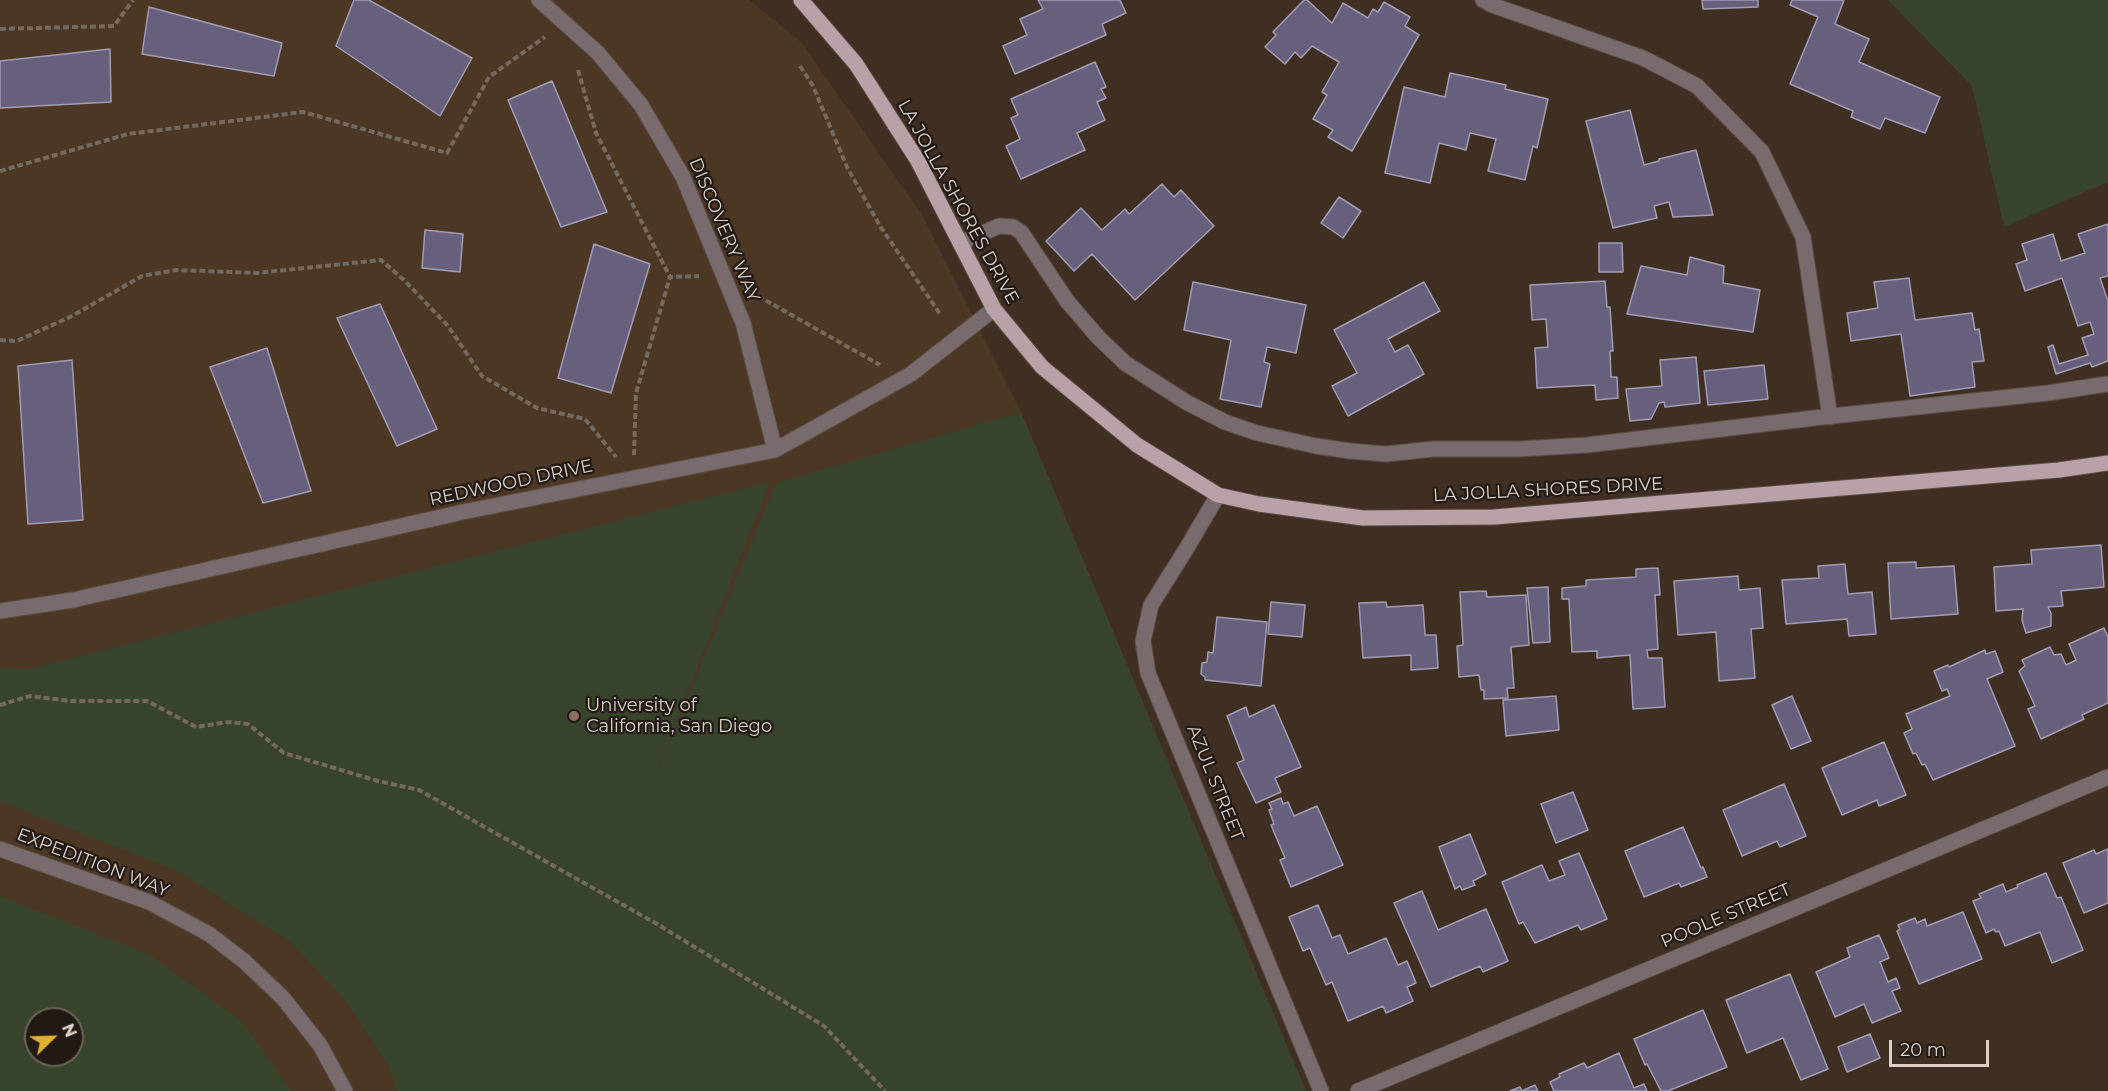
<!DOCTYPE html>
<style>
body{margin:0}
#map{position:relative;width:2108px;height:1091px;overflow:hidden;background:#3f2f22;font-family:Montserrat,sans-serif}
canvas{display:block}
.north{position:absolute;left:24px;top:1007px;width:60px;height:60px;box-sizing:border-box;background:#211913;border:2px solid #6b625b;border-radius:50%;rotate:67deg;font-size:16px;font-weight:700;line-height:24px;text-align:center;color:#dad0c7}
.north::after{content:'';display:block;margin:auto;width:21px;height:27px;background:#deb133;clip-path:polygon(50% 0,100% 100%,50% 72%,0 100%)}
.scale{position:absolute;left:1889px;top:1040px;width:100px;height:27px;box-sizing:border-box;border:3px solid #dad0c7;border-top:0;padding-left:8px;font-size:18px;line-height:21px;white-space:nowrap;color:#dad0c7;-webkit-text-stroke:4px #211913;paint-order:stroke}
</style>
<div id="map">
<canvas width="2108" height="1091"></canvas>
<div class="north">N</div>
<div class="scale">20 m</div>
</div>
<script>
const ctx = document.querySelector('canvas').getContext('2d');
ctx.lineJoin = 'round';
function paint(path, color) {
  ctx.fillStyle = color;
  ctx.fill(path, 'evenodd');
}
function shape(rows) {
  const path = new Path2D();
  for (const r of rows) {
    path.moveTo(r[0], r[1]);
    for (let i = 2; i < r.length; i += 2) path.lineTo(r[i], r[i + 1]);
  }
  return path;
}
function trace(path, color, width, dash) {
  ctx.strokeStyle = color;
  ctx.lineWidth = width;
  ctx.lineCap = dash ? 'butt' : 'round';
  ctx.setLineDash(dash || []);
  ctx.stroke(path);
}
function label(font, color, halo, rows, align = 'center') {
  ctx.font = font + ' Montserrat,sans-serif';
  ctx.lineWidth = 4.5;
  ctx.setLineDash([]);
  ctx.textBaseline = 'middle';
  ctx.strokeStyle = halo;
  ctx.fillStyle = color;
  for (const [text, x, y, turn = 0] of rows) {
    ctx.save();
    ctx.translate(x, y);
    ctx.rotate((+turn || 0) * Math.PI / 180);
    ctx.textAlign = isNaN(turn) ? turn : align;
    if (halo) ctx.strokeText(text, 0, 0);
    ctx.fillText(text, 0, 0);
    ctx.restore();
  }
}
paint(shape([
 [0,0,749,0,801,42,922,215,1021,412,1306,1091,0,1091],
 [36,1019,72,1019,72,1055,36,1055]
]), '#4c3624');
paint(shape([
 [1888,0,2108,0,2108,182,2004,227,1972,86],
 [1021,412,1306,1091,397,1091,389,1067,346,1001,290,942,177,871,0,801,0,668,28,669,770,482,648,793,776,483],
 [0,896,149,954,244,1023,291,1091,0,1091],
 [36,1019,72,1019,72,1055,36,1055]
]), '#38432b');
const building = shape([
 [354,0,369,0,472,58,440,116,336,46,354,0],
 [1038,0,1120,0,1126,13,1102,24,1106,35,1015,74,1003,46,1027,35,1020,19,1043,9,1038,0],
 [1304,0,1307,0,1332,23,1343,3,1368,18,1373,9,1378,12,1384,2,1410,17,1405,26,1419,35,1352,151,1328,137,1333,130,1313,119,1327,95,1322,92,1339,62,1312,46,1301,58,1295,52,1285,64,1265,47,1276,35,1273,32,1304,0],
 [1702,0,1758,0,1758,7,1703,9,1702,0],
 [1792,0,1844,0,1835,24,1869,39,1859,62,1940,97,1925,133,1885,118,1880,129,1851,117,1853,111,1790,84,1818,17,1790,5,1792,0],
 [149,7,282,43,274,76,142,54,149,7],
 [110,49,111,102,0,108,0,61,110,49],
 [1095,62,1106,87,1101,89,1106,98,1097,102,1105,120,1077,133,1085,150,1021,179,1006,146,1020,139,1011,118,1018,115,1011,99,1095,62],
 [1450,73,1506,85,1505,89,1548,99,1537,148,1533,146,1525,180,1488,171,1496,139,1470,133,1466,150,1439,143,1430,183,1385,173,1404,87,1445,97,1450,73],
 [552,81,607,212,561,227,508,100,552,81],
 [1630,110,1644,165,1659,161,1659,159,1696,150,1713,215,1673,217,1669,202,1654,206,1657,218,1613,228,1586,121,1630,110],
 [1162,184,1174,197,1181,190,1214,226,1135,300,1092,254,1074,271,1046,241,1081,208,1102,230,1125,209,1129,214,1162,184],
 [1339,197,1361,211,1343,238,1321,223,1339,197],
 [2108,224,2108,276,2100,278,2108,301,2108,361,2092,367,2090,363,2056,374,2048,347,2053,345,2059,364,2088,355,2082,338,2094,334,2090,322,2078,326,2062,278,2025,291,2016,264,2027,260,2022,244,2053,234,2061,261,2085,253,2078,234,2108,224],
 [425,230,463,234,460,272,422,268,425,230],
 [1599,243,1622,243,1623,272,1599,272,1599,243],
 [594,244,650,264,611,393,558,378,594,244],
 [1690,257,1724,266,1723,283,1760,290,1753,332,1627,314,1641,266,1687,275,1690,257],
 [1909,278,1915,320,1972,313,1975,330,1979,329,1984,361,1972,362,1975,387,1910,396,1901,334,1851,341,1847,313,1878,308,1874,282,1909,278],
 [1605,281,1607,307,1610,307,1613,351,1610,351,1611,377,1617,377,1618,398,1596,400,1595,385,1537,388,1535,348,1548,347,1546,319,1532,320,1530,285,1605,281],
 [1193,282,1306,305,1296,353,1267,347,1264,362,1270,364,1261,407,1220,399,1231,340,1184,330,1193,282],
 [1424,282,1440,311,1388,339,1395,352,1408,345,1424,374,1348,416,1332,386,1357,373,1334,330,1424,282],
 [380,304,437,429,397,446,337,318,380,304],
 [267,348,311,491,263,503,210,367,267,348],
 [1696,357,1700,403,1665,407,1664,402,1659,403,1651,419,1630,421,1626,389,1662,386,1660,360,1696,357],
 [72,360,83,520,28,524,18,366,72,360],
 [1764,365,1768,399,1708,405,1704,371,1764,365],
 [2101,545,2104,587,2061,591,2063,606,2048,607,2051,613,2051,626,2026,633,2022,620,2023,609,1996,611,1994,567,2032,564,2031,550,2101,545],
 [1916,562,1916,568,1954,566,1958,614,1891,619,1888,563,1916,562],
 [1845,564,1848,594,1872,592,1876,634,1849,636,1847,619,1786,624,1782,580,1819,578,1818,566,1845,564],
 [1658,568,1660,595,1655,595,1658,649,1647,650,1648,658,1662,658,1665,707,1633,709,1630,655,1597,658,1597,651,1572,652,1569,599,1562,599,1562,588,1586,586,1586,580,1636,577,1636,569,1658,568],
 [1738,576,1739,590,1760,588,1763,628,1751,629,1755,678,1719,681,1716,632,1678,635,1674,581,1738,576],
 [1548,587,1550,642,1533,643,1527,588,1548,587],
 [1486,591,1487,597,1526,595,1529,645,1511,647,1514,688,1507,688,1508,698,1484,699,1484,690,1481,690,1479,675,1459,677,1457,646,1463,645,1460,592,1486,591],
 [1271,602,1305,605,1302,637,1268,634,1271,602],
 [1386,602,1387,607,1423,605,1425,635,1436,635,1438,668,1411,670,1411,655,1363,658,1359,603,1386,602],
 [1217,617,1267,622,1261,686,1205,680,1205,677,1201,674,1202,663,1207,662,1208,652,1213,653,1217,617],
 [2104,628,2108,637,2108,703,2082,715,2084,719,2041,739,2028,709,2035,706,2019,671,2025,666,2022,660,2050,647,2054,655,2061,654,2066,665,2076,660,2069,644,2104,628],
 [1985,650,1986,654,1995,651,2003,672,1987,679,2015,746,1933,780,1925,764,1922,765,1916,753,1913,754,1904,733,1912,729,1906,714,1950,696,1947,689,1942,691,1934,671,1948,665,1949,667,1985,650],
 [1556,696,1559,730,1506,736,1503,700,1556,696],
 [1792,696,1811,741,1791,749,1772,705,1792,696],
 [1274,705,1301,767,1275,778,1281,792,1256,803,1237,763,1244,760,1227,716,1246,707,1249,717,1274,705],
 [1884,742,1906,795,1879,806,1877,800,1842,815,1822,768,1884,742],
 [1784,784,1806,836,1780,847,1777,841,1742,856,1723,810,1784,784],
 [1573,792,1588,830,1556,843,1541,804,1573,792],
 [1281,798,1283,804,1288,802,1294,816,1317,806,1343,865,1291,887,1280,860,1285,858,1271,825,1274,824,1269,810,1272,809,1269,803,1281,798],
 [1683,827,1701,868,1703,867,1707,877,1681,887,1679,883,1644,897,1625,851,1683,827],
 [1470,834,1486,874,1473,881,1475,885,1462,890,1460,886,1455,889,1439,847,1470,834],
 [2108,849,2108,903,2084,913,2063,863,2094,850,2096,854,2108,849],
 [1579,853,1607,919,1581,930,1578,925,1535,943,1523,922,1519,924,1502,882,1542,865,1549,881,1565,875,1559,861,1579,853],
 [2046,873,2057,898,2061,897,2083,950,2052,963,2040,932,2005,946,1999,931,1996,932,1994,929,1986,933,1973,901,1981,898,1979,894,2003,884,2006,892,2018,887,2017,885,2046,873],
 [1422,891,1438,930,1486,909,1508,961,1483,972,1480,966,1431,987,1394,903,1422,891],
 [1318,905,1332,938,1340,935,1348,954,1386,938,1398,965,1407,961,1416,983,1407,987,1413,1001,1386,1013,1383,1006,1348,1021,1332,982,1326,985,1310,948,1303,951,1289,917,1318,905],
 [1963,912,1982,959,1919,984,1897,931,1900,929,1898,925,1915,918,1917,923,1925,919,1927,926,1963,912],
 [1879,935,1889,958,1880,962,1888,982,1896,978,1900,988,1892,991,1901,1011,1872,1023,1864,1004,1835,1017,1816,972,1850,957,1847,948,1879,935],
 [1790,974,1828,1069,1801,1080,1783,1038,1747,1053,1726,1000,1790,974],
 [1703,1010,1727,1067,1668,1091,1661,1091,1647,1064,1645,1065,1634,1039,1703,1010],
 [1870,1034,1880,1058,1847,1072,1838,1047,1870,1034],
 [1619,1053,1634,1088,1644,1084,1647,1091,1554,1091,1550,1082,1560,1077,1559,1074,1584,1063,1587,1068,1619,1053],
 [1535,1085,1538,1091,1510,1091,1520,1087,1522,1091,1535,1085]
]);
paint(building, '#67607d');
trace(building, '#a19cb2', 1.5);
const minor = shape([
 [539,0,598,53,641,105,683,177,743,323,775,450],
 [1483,0,1492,5,1643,58,1697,86,1762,152,1803,237,1830,417],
 [960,243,999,226,1013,227,1021,232,1067,301,1098,337,1125,363,1186,402,1225,422,1257,433,1316,446,1350,451,1386,454,1433,449,1519,449,1587,445,1823,417,2048,393,2108,384],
 [1218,495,1185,551,1151,605,1143,641,1148,673,1321,1091],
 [0,611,73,600,463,512,775,450,911,374,994,309],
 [0,849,149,902,209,934,244,961,283,998,320,1045,345,1091],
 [1358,1091,2108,777]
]);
const major = shape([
 [801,0,856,64,918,161,994,309,1042,367,1137,445,1218,495,1259,504,1363,518,1494,517,2059,470,2108,463]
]);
trace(minor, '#5b4c40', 17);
trace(major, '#5b4c40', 17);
trace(shape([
 [0,29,114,26,133,0],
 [800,66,813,86,847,167,880,226,940,314],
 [578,70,596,133,670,277],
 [0,171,128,134,303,112,447,153,489,77,545,37],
 [758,296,880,365],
 [0,340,17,341,72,316,142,276,177,270,257,273,381,260,404,280,448,326,482,376,537,408,585,419,616,457],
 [634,455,636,393,670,277,699,276],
 [0,705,30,696,70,701,147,701,196,727,228,722,248,724,284,753,378,781,419,790,657,924,824,1026,885,1091]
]), '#75685c', 4, [6, 3]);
trace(minor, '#776b6d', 15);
trace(major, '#b9a2a7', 15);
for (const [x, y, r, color] of [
 [574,716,6,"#8d6e63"]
]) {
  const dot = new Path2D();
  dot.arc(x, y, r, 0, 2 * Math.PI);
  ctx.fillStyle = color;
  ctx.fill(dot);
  trace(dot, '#211913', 2);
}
label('18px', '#dad0c7', '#211913', [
 ["LA JOLLA SHORES DRIVE",958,202,61],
 ["DISCOVERY WAY",724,230,67],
 ["REDWOOD DRIVE",511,483,-12],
 ["LA JOLLA SHORES DRIVE",1548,490,-3],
 ["AZUL STREET",1215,783,68],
 ["EXPEDITION WAY",93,863,21],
 ["POOLE STREET",1726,916,-23]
]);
label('18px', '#dad0c7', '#211913', [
 ["University of",586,706],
 ["California, San Diego",586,727]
], 'left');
</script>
